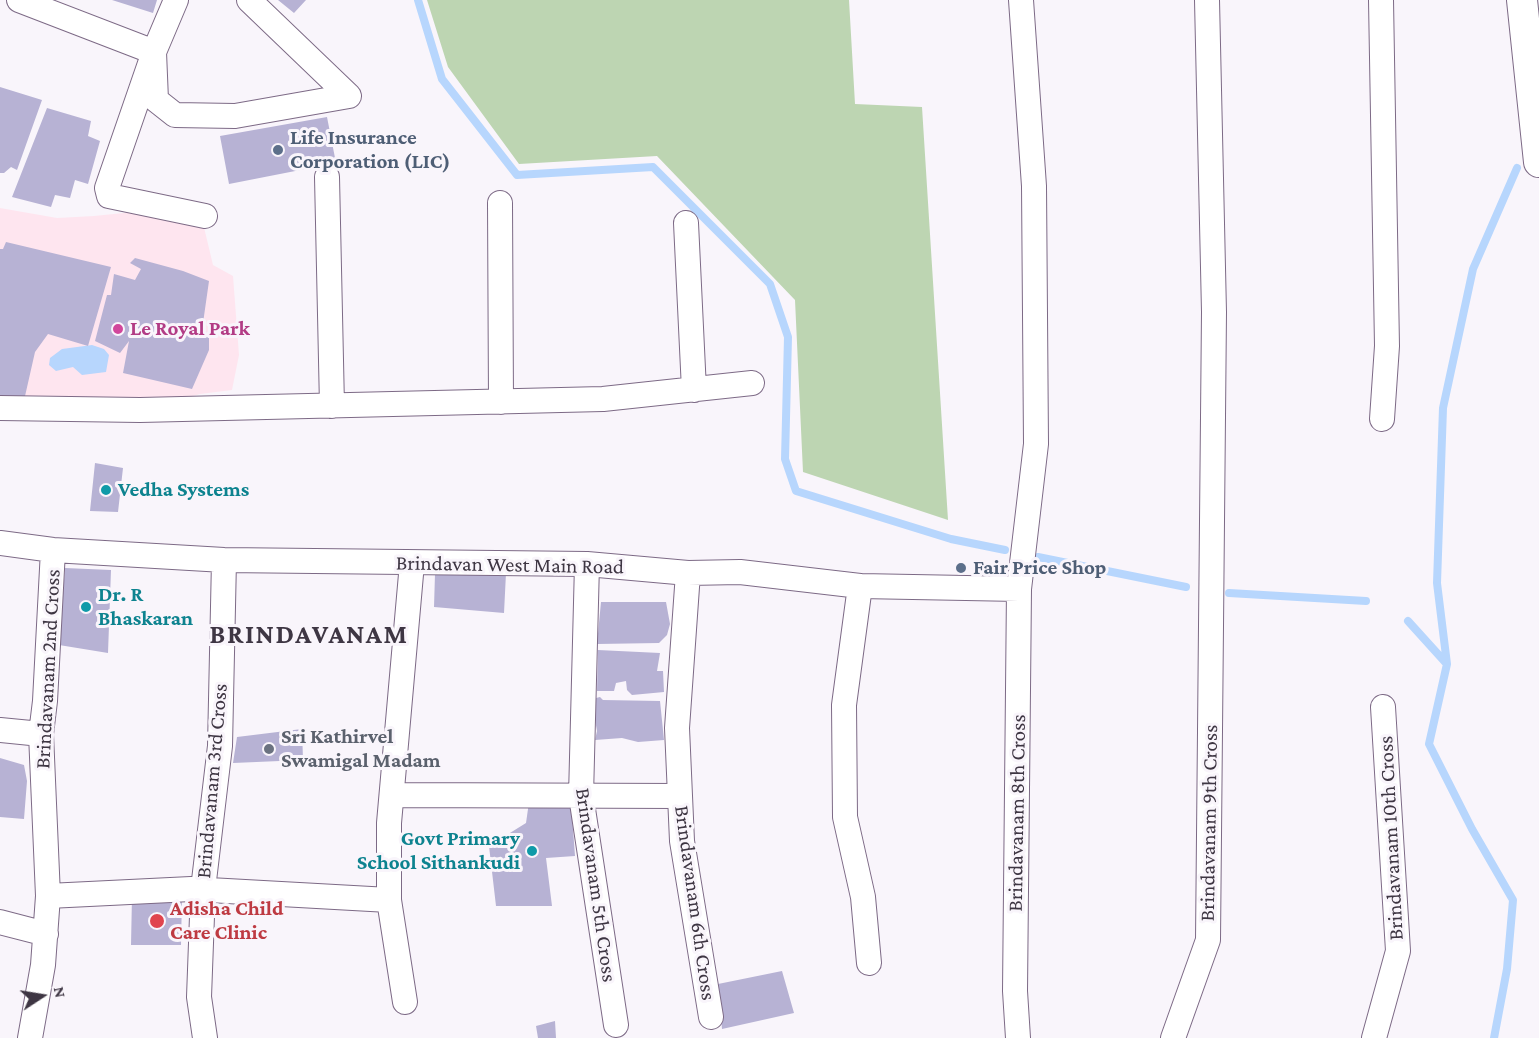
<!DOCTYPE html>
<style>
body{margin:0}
#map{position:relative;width:1539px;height:1038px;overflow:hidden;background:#f9f5fb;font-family:"Crimson Pro",serif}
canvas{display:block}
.north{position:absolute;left:12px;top:966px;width:60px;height:60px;-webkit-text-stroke:4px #f9f5fb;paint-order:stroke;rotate:78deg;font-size:16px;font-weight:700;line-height:24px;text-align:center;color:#3e3643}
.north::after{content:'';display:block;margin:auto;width:21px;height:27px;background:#3e3643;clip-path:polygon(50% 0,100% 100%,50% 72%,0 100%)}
</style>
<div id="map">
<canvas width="1539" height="1038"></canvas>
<div class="north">N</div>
</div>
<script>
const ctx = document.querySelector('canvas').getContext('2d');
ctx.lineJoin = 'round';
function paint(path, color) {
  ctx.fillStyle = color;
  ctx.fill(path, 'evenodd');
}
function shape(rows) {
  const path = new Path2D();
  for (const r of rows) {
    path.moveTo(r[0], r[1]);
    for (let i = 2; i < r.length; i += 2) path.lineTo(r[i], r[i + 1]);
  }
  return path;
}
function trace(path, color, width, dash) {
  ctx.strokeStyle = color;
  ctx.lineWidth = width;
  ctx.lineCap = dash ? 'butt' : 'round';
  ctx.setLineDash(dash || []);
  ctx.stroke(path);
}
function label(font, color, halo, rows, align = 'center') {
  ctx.font = font + ' "Crimson Pro",serif';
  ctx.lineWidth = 6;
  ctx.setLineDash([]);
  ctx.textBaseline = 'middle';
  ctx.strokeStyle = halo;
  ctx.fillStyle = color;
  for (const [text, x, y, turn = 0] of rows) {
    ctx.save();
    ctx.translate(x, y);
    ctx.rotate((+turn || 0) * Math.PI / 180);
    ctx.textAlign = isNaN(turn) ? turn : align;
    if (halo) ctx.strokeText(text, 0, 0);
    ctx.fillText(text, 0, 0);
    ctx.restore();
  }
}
paint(shape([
 [0,208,57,218,94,216,163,209,202,219,213,265,233,276,239,355,232,390,200,394,172,402,0,403]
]), '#fee5ef');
paint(shape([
 [427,0,849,0,855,104,922,107,948,520,803,472,795,300,657,156,519,164,448,67]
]), '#bdd5b2');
paint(shape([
 [92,345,104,349,109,355,106,372,82,375,73,367,56,371,49,365,50,358,62,349]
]), '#b7d6fd');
trace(shape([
 [418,0,442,79,517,175,653,167,770,284,788,337,785,459,796,491,951,539,1005,550],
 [1038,557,1186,587],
 [1229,593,1366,601],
 [1408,621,1446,663],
 [1494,1038,1507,969,1513,900,1472,829,1429,744,1447,664,1437,583,1443,408,1473,269,1517,168]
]), '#b7d6fd', 8);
paint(shape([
 [112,0,157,0,153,13],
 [278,0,306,0,294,13],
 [0,87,42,100,17,170,11,167,4,173,0,173],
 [47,108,91,121,88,136,100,141,88,184,75,180,70,198,55,195,51,207,12,197],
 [327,117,336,163,229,184,220,136],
 [6,242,111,267,88,346,48,334,35,352,23,405,0,401,0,249,3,249],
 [135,258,183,271,209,281,202,330,209,333,209,350,192,389,123,373,129,341,120,353,95,341,107,295,111,295,114,274,135,280,141,269,130,263],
 [95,463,123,468,118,512,90,511],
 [65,568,111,570,108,653,59,645],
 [506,573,504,613,434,607,435,574],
 [601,602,666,602,670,624,667,635,659,643,597,644],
 [598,650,660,653,657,671,663,671,664,692,632,695,627,690,626,681,616,683,614,691,597,691],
 [600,697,603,700,660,701,664,740,638,742,622,738,595,740,597,731,594,714,596,698],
 [302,729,303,760,233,763,237,737],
 [0,758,24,765,27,781,24,819,0,817],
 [529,802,571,802,575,856,546,858,552,906,496,906,489,846,526,823],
 [132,896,182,896,181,945,131,945],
 [782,971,794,1013,722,1029,718,984],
 [555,1021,556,1038,538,1038,536,1026]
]), '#b7b2d4');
const minor = shape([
 [19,0,154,52,156,100,175,115,235,116,349,96,249,0],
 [176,0,154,52,107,188,109,196,205,216],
 [1381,0,1387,346,1382,419],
 [327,177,332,406],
 [500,203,501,402],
 [686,223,694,390],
 [0,408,140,410,603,399,752,383],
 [0,543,53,550,224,560,587,564,688,573,740,572,860,586,1019,589],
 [587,564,581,796,616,1025],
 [688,573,677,728,682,841,711,1017],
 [860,586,844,705,845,817,863,897,869,963],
 [0,730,41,734],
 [392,795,680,796],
 [48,896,191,889,389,900],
 [0,922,46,934],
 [405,1002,389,900,389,823,412,563],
 [30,1038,43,965,48,896,41,734,45,701,53,550],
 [205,1038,199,997,203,889,220,746,224,560],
 [1018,1038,1015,991,1019,589,1036,444,1034,186,1021,0],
 [1173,1038,1208,940,1214,312,1207,0],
 [1374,1038,1398,951,1383,707]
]);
const tertiary = shape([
 [1522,0,1539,162]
]);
trace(minor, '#7d6a86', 26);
trace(tertiary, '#7d6a86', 32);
trace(minor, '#fff', 24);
trace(tertiary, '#fff', 30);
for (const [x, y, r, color] of [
 [278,150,6,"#5c6f8a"],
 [118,329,6,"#d1479c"],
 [106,490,6,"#0f9aa8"],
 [961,568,6,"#5c6f8a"],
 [86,607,6,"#0f9aa8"],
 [269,749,6,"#6b7280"],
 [532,851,6,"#0f9aa8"],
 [157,921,8,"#e0444e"]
]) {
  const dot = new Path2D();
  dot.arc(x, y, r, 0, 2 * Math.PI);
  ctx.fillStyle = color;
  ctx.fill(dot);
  trace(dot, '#f9f5fb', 2);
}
label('bold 21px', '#4e5e75', '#f9f5fb', [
 ["Life Insurance",290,138],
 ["Corporation (LIC)",290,162],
 ["Fair Price Shop",973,568]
], 'left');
label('bold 21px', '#b23c85', '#f9f5fb', [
 ["Le Royal Park",130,329]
], 'left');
label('bold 21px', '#0d838f', '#f9f5fb', [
 ["Vedha Systems",118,490],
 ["Dr. R",98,595],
 ["Bhaskaran",98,619],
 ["Govt Primary",520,839,"right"],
 ["School Sithankudi",520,863,"right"]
], 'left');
label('21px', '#3e3643', '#f9f5fb', [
 ["Brindavan West Main Road",510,565,1],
 ["Brindavanam 2nd Cross",48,669,-87],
 ["Brindavanam 3rd Cross",212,781,-85],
 ["Brindavanam 8th Cross",1017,813,-89],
 ["Brindavanam 9th Cross",1209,823,-89],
 ["Brindavanam 10th Cross",1391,838,-93],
 ["Brindavanam 5th Cross",596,885,82],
 ["Brindavanam 6th Cross",695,903,82]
]);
label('bold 21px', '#5b616d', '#f9f5fb', [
 ["Sri Kathirvel",281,737],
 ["Swamigal Madam",281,761]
], 'left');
label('bold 21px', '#be3a42', '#f9f5fb', [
 ["Adisha Child",170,909],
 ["Care Clinic",170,933]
], 'left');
ctx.letterSpacing = '1.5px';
label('bold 27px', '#3e3643', '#f9f5fb', [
 ["BRINDAVANAM",309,635]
]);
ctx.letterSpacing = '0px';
</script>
